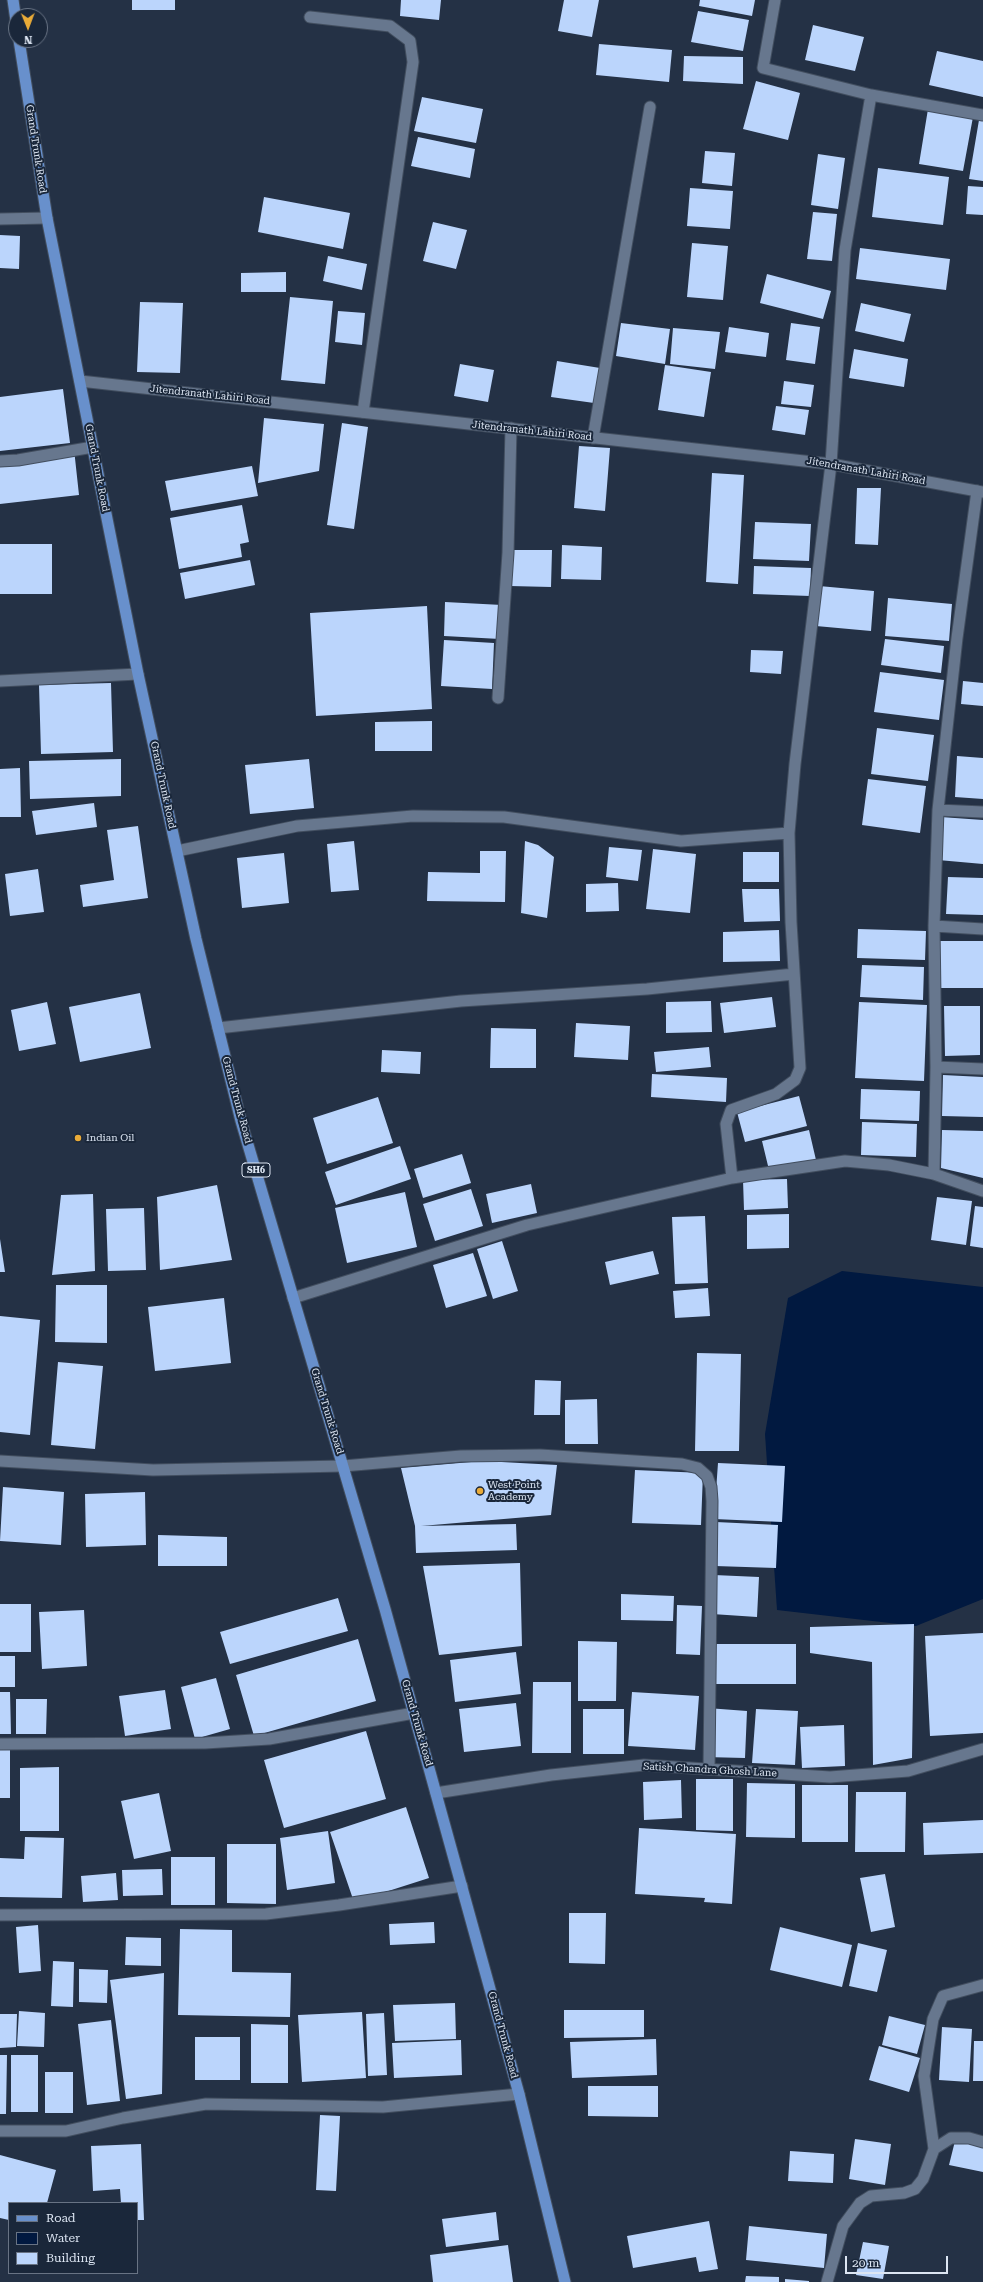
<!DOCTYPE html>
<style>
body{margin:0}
#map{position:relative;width:983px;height:2282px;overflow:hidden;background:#243145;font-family:"Roboto Serif",serif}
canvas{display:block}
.legend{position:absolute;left:8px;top:2202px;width:130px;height:72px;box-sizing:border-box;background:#1a273a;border:1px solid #687384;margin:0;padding:5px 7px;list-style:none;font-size:12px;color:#dde6f3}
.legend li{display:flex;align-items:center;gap:8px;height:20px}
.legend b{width:20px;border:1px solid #687384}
.north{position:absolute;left:8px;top:8px;width:40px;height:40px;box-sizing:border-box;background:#1a273a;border:1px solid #687384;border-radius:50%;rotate:179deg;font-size:11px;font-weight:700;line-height:16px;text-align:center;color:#dde6f3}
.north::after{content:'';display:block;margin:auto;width:14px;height:18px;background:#e9ab38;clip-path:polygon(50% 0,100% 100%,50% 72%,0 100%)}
.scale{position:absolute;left:845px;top:2256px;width:103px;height:18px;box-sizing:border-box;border:2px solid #dde6f3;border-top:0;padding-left:5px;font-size:12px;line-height:14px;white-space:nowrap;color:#dde6f3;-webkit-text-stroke:3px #1a273a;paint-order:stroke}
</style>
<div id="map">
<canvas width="983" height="2282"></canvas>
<ul class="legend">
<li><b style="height:5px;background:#6890cc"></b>Road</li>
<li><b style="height:11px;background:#011940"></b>Water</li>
<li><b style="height:11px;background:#bbd5fc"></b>Building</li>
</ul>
<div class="north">N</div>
<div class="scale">20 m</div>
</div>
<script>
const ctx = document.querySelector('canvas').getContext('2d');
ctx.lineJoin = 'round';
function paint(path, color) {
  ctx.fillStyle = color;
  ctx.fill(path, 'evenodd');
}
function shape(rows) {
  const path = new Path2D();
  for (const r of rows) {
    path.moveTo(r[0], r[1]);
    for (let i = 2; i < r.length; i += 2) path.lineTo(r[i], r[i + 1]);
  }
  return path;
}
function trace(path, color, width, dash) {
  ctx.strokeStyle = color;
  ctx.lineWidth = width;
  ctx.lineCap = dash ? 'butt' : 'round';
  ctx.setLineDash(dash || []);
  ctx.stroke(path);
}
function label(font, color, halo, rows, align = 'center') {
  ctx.font = font + ' "Roboto Serif",serif';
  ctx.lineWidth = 4;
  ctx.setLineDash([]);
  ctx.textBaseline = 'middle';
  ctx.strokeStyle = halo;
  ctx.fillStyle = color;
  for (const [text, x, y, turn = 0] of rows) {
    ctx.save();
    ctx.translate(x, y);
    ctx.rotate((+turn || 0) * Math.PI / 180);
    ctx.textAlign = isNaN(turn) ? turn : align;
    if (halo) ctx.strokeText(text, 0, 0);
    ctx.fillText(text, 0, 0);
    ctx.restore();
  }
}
paint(shape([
 [842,1271,983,1287,983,1599,916,1626,777,1610,765,1434,788,1298]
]), '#011940');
paint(shape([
 [132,0,175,0,175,10,132,10],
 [401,0,441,0,439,20,400,16],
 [564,0,599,0,592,37,558,31],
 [700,0,755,0,752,16,699,6],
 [698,11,749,20,743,51,691,42],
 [813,25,864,37,855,71,805,60],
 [599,44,672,50,669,82,596,75],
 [937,51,983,61,983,97,929,85],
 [684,56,743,57,743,84,683,81],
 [756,81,800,93,788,140,743,129],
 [422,97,483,109,476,143,414,131],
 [928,109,973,117,963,171,919,164],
 [979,120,983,121,983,181,969,179],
 [418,137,475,149,470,178,411,166],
 [705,151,735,153,732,186,702,183],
 [818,154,845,158,838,209,811,205],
 [878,168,949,177,943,225,872,217],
 [968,186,983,187,983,215,966,214],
 [690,188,733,191,730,229,687,226],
 [264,197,350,213,343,249,258,232],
 [813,212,837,214,832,261,807,259],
 [433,222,467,230,456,269,423,261],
 [0,235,20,236,19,269,0,268],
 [692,243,728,246,723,300,687,297],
 [860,248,950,259,946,290,856,279],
 [328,256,367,264,362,290,323,281],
 [286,272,286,292,241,292,241,273],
 [767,274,831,291,823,319,760,303],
 [290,297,333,301,325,384,281,380],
 [140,302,183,303,180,373,137,372],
 [861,303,911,314,904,342,855,331],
 [338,311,365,313,362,345,335,342],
 [621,323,670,329,665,364,616,356],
 [791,323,820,327,815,364,786,360],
 [729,327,769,333,766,357,725,352],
 [673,328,720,332,715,369,670,364],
 [854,349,908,359,904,387,849,378],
 [557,361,600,368,594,403,551,397],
 [460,364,494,370,488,402,454,396],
 [665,365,711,372,704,417,658,410],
 [784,381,814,385,811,407,781,404],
 [63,389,70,443,0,451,0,397],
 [776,406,809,410,805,435,772,430],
 [264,418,324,424,319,471,258,483],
 [342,423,368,427,354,529,327,525],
 [579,446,610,448,605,511,574,508],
 [74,449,79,495,0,504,0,458],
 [252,466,258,496,171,511,165,481],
 [712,473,744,475,738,584,706,582],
 [857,488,881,488,878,545,855,544],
 [242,505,249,542,240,544,242,557,179,569,170,518],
 [755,522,811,524,809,561,753,559],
 [0,544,52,544,52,594,0,594],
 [562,545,602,547,601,580,561,579],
 [511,550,552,550,551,587,510,586],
 [250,560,255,585,185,599,180,573],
 [754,566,811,568,810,596,753,594],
 [819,586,874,591,871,631,816,626],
 [888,598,952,604,949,641,885,636],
 [445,602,502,605,500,639,444,636],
 [427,606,432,709,316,716,310,613],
 [885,639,944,646,941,673,881,665],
 [444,640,494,643,492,689,441,686],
 [751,650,783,651,781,674,750,672],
 [880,672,944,680,939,720,874,712],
 [963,681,983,683,983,706,961,704],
 [111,683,113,752,41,754,39,685],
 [432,721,432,751,375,751,375,722],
 [877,728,934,735,928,781,871,774],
 [957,756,983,758,983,799,955,797],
 [121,759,121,796,30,799,29,761],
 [309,759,314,808,250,814,245,765],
 [20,768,21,817,0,817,0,769],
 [868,779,926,786,920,833,862,825],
 [94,803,97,827,36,835,32,811],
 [941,817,983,820,983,864,938,860],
 [138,826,148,898,83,907,80,885,114,880,107,830],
 [354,841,359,890,331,892,327,844],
 [525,841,538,845,554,857,547,918,521,913],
 [609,847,642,850,638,881,606,877],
 [653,849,696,854,690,913,646,909],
 [480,851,506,851,505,902,427,901,428,872,480,873],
 [743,852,779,852,779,882,743,882],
 [284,853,289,903,242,908,237,858],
 [38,869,44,912,10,916,5,874],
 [948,877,983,878,983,915,946,914],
 [618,883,619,911,586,912,586,884],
 [742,889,779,889,780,921,744,922],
 [858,929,926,931,925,960,857,958],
 [779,930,780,961,723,962,723,932],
 [939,941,983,941,983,988,939,988],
 [862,965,924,967,923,1000,860,997],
 [140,993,151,1048,80,1062,69,1007],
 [772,997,776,1027,724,1033,720,1003],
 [711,1001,712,1032,666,1033,666,1002],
 [47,1002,56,1044,19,1051,11,1010],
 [859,1002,927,1005,924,1081,855,1078],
 [944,1006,980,1006,980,1055,945,1056],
 [576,1023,630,1026,628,1060,574,1057],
 [491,1028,536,1029,536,1068,490,1068],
 [709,1047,711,1067,656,1072,654,1052],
 [382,1050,421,1052,420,1074,381,1072],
 [652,1074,727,1078,726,1102,651,1097],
 [943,1075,983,1077,983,1117,942,1116],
 [861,1089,920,1091,919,1121,860,1119],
 [799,1096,807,1126,745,1142,737,1112],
 [378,1097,393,1143,327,1164,313,1118],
 [862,1122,917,1124,916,1157,861,1155],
 [809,1130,816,1160,769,1170,762,1141],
 [942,1130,983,1131,983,1178,941,1168],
 [400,1146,411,1179,336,1205,325,1172],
 [462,1154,471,1183,423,1198,414,1169],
 [787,1179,788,1208,744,1210,743,1180],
 [531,1184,537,1213,492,1223,486,1194],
 [217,1185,232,1260,160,1270,157,1197],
 [471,1189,483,1226,435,1241,423,1204],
 [405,1192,417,1247,347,1263,335,1208],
 [93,1194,95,1271,52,1275,61,1195],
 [937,1197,972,1201,966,1245,931,1240],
 [975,1206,983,1207,983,1248,970,1246],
 [144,1208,146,1270,108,1271,106,1209],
 [789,1214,789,1248,747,1249,747,1215],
 [705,1216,708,1283,675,1284,672,1217],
 [0,1239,5,1272,0,1272],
 [502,1241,518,1291,493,1299,477,1249],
 [653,1251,659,1274,610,1285,605,1262],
 [473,1253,487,1296,446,1308,433,1265],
 [56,1285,107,1285,107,1343,55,1342],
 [708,1288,710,1316,675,1318,673,1291],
 [224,1298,231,1363,155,1371,148,1307],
 [0,1316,40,1320,30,1435,0,1432],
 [697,1353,741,1354,739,1451,695,1451],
 [58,1362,103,1366,95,1449,51,1445],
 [535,1380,561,1381,560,1415,534,1415],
 [597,1399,598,1444,565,1444,565,1400],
 [483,1461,557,1465,551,1515,421,1526,516,1524,517,1550,416,1553,415,1526,401,1468],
 [718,1463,785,1466,782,1522,714,1519],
 [635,1470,703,1473,701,1525,632,1523],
 [3,1487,64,1492,61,1545,0,1541],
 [145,1492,146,1545,86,1547,85,1494],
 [716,1522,778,1525,776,1568,715,1566],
 [158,1535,227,1537,227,1566,158,1566],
 [520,1563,522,1646,439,1655,423,1566],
 [714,1575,759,1577,757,1617,712,1614],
 [621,1594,674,1596,673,1621,621,1620],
 [338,1598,348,1631,230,1664,220,1632],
 [0,1604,31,1604,31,1652,0,1652],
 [677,1605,702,1606,700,1655,676,1654],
 [84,1610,87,1666,42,1669,39,1612],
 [914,1624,912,1758,873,1765,872,1662,810,1653,810,1627],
 [983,1633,983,1733,930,1736,925,1636],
 [358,1639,376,1701,254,1736,236,1675],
 [578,1641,617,1642,616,1701,578,1701],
 [711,1644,796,1644,796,1684,711,1684],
 [516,1652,521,1694,455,1702,450,1660],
 [0,1656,15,1656,15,1687,0,1687],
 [216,1678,230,1729,195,1739,181,1687],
 [533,1682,571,1682,571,1753,532,1753],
 [165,1690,171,1729,125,1736,119,1696],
 [0,1692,10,1692,11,1734,0,1734],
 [632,1692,699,1696,695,1750,628,1746],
 [16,1699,47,1699,46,1734,16,1734],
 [516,1703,521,1746,464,1752,459,1709],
 [707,1708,747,1711,745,1758,705,1757],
 [583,1709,624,1709,624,1754,583,1754],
 [756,1709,798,1711,795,1765,752,1763],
 [844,1725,845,1766,802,1768,800,1727],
 [366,1731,386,1799,284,1828,264,1760],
 [0,1748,10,1748,10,1798,0,1798],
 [59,1767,59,1831,20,1831,20,1768],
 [696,1779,733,1779,733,1831,696,1830],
 [681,1780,682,1818,644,1820,643,1782],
 [747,1783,795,1784,795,1838,746,1837],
 [802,1785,848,1785,848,1842,802,1842],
 [856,1792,906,1792,905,1852,855,1852],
 [159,1793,171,1851,134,1859,121,1801],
 [406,1807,429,1878,354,1902,330,1832],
 [983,1820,983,1853,924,1855,923,1823],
 [639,1828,736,1834,732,1904,704,1902,705,1898,635,1894],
 [328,1831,335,1883,287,1890,280,1838],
 [25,1837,64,1838,62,1898,0,1897,0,1858,24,1859],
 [227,1844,276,1844,276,1904,227,1903],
 [171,1857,215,1857,215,1905,171,1905],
 [162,1869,163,1895,123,1896,122,1870],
 [116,1873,118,1900,83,1902,81,1876],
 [885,1874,895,1927,871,1932,860,1878],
 [569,1913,606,1913,605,1964,569,1963],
 [434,1922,435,1943,390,1945,389,1924],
 [38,1925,41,1971,19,1973,16,1927],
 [780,1927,852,1945,842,1987,770,1970],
 [180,1929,232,1930,232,1972,291,1973,290,2017,178,2015],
 [126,1937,161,1938,161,1966,125,1965],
 [858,1943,887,1950,877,1992,849,1986],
 [53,1961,74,1962,73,2007,51,2006],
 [79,1969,108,1970,107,2003,79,2002],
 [164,1973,162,2094,126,2099,110,1980],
 [455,2003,456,2039,395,2041,393,2005],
 [564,2010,644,2010,644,2037,564,2038],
 [19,2011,45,2013,44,2047,17,2046],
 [362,2012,366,2078,302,2082,298,2015],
 [384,2013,387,2075,368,2076,366,2014],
 [0,2014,17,2014,16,2047,0,2048],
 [889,2016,925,2025,917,2054,882,2045],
 [111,2020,120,2101,87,2105,78,2024],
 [251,2024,288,2025,288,2083,251,2083],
 [942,2027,972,2029,969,2082,939,2080],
 [195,2037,240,2037,240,2080,195,2080],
 [656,2039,657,2075,572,2078,570,2042],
 [461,2040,462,2075,394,2078,392,2043],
 [974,2041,983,2041,983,2081,973,2081],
 [879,2046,920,2058,909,2092,869,2080],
 [0,2055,7,2055,6,2114,0,2114],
 [11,2055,38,2055,38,2112,11,2112],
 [45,2072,73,2072,73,2113,45,2113],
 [588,2086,658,2086,658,2117,588,2116],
 [320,2115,340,2116,336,2191,316,2190],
 [855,2139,891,2144,885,2185,849,2179],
 [955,2141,983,2147,983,2172,949,2165],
 [141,2144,144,2220,137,2220,137,2203,121,2203,120,2189,93,2191,91,2146],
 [790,2151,834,2154,833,2183,788,2181],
 [0,2155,56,2170,47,2203,9,2203,9,2220,0,2218],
 [496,2212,499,2240,446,2247,442,2219],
 [709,2221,718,2269,699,2272,696,2257,633,2268,627,2236],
 [749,2226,827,2234,824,2268,746,2260],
 [863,2242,889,2246,883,2279,856,2275],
 [508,2245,513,2282,433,2282,430,2255],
 [746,2276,779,2277,779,2282,745,2282],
 [785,2279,809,2281,809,2282,785,2282]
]), '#bbd5fc');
const minor = shape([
 [775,0,763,68,871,95],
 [310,17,390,26,410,41,413,62,363,412],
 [0,219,47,218],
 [593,438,650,107],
 [0,461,18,460,93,447],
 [0,681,138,674],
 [498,698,508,553,511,428],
 [938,810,983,812],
 [177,851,297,826,413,816,504,817,681,841,789,833],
 [934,926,983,929],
 [218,1028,461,1001,647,989,794,974],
 [936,1067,983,1069],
 [934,1174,936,1067,934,926,938,810,957,638,977,491],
 [732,1178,726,1124,731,1110,776,1094,795,1080,800,1068,791,922,789,833,795,764,831,464,845,250,871,95,983,115],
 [293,1298,527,1225,732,1178,845,1161,889,1165,934,1174,983,1191],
 [0,1461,153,1470,343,1466,461,1456,540,1455,682,1464,698,1468,707,1476,711,1487,712,1501,709,1769],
 [0,1744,205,1743,269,1739,414,1713],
 [0,1915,266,1914,339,1905,462,1886],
 [0,2131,66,2131,123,2118,206,2104,383,2107,519,2094],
 [934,2149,924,2076,933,2019,943,1996,983,1985],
 [827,2282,843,2226,860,2203,871,2196,904,2193,915,2189,923,2179,934,2149,951,2138,969,2138,983,2142]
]);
const tertiary = shape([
 [80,381,831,464,983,492],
 [436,1793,551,1775,644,1765,830,1777,908,1771,983,1749]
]);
const primary = shape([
 [13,0,16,21],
 [19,40,47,218,138,674,196,939,241,1121,385,1609,519,2094,565,2282]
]);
trace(minor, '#424e5f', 13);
trace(tertiary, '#424e5f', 13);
trace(primary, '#424e5f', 13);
trace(minor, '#67778e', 11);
trace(tertiary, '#67778e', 11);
trace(primary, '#6890cc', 11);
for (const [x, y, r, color] of [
 [78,1138,4,"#e9ab38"],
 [480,1491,4,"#e9ab38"]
]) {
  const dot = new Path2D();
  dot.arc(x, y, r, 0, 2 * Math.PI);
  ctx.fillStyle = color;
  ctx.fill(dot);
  trace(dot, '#1a273a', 1.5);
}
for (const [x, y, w] of [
 [256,1170,28]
]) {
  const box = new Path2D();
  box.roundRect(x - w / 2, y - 7, w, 14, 3);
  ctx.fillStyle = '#1a273a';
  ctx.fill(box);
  trace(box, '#dde6f3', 1);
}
label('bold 9px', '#dde6f3', null, [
 ["SH6",256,1170]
]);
label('10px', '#dde6f3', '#1a273a', [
 ["Grand Trunk Road",36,149,81],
 ["Jitendranath Lahiri Road",210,395,6],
 ["Jitendranath Lahiri Road",532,431,6],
 ["Grand Trunk Road",97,468,79],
 ["Jitendranath Lahiri Road",866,471,10],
 ["Grand Trunk Road",163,785,78],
 ["Grand Trunk Road",237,1100,75],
 ["Grand Trunk Road",327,1411,73],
 ["Grand Trunk Road",417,1723,74],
 ["Satish Chandra Ghosh Lane",710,1770,3],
 ["Grand Trunk Road",503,2035,75]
]);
label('10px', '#dde6f3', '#1a273a', [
 ["Indian Oil",86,1138],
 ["West Point",488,1485],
 ["Academy",488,1497]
], 'left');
</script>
